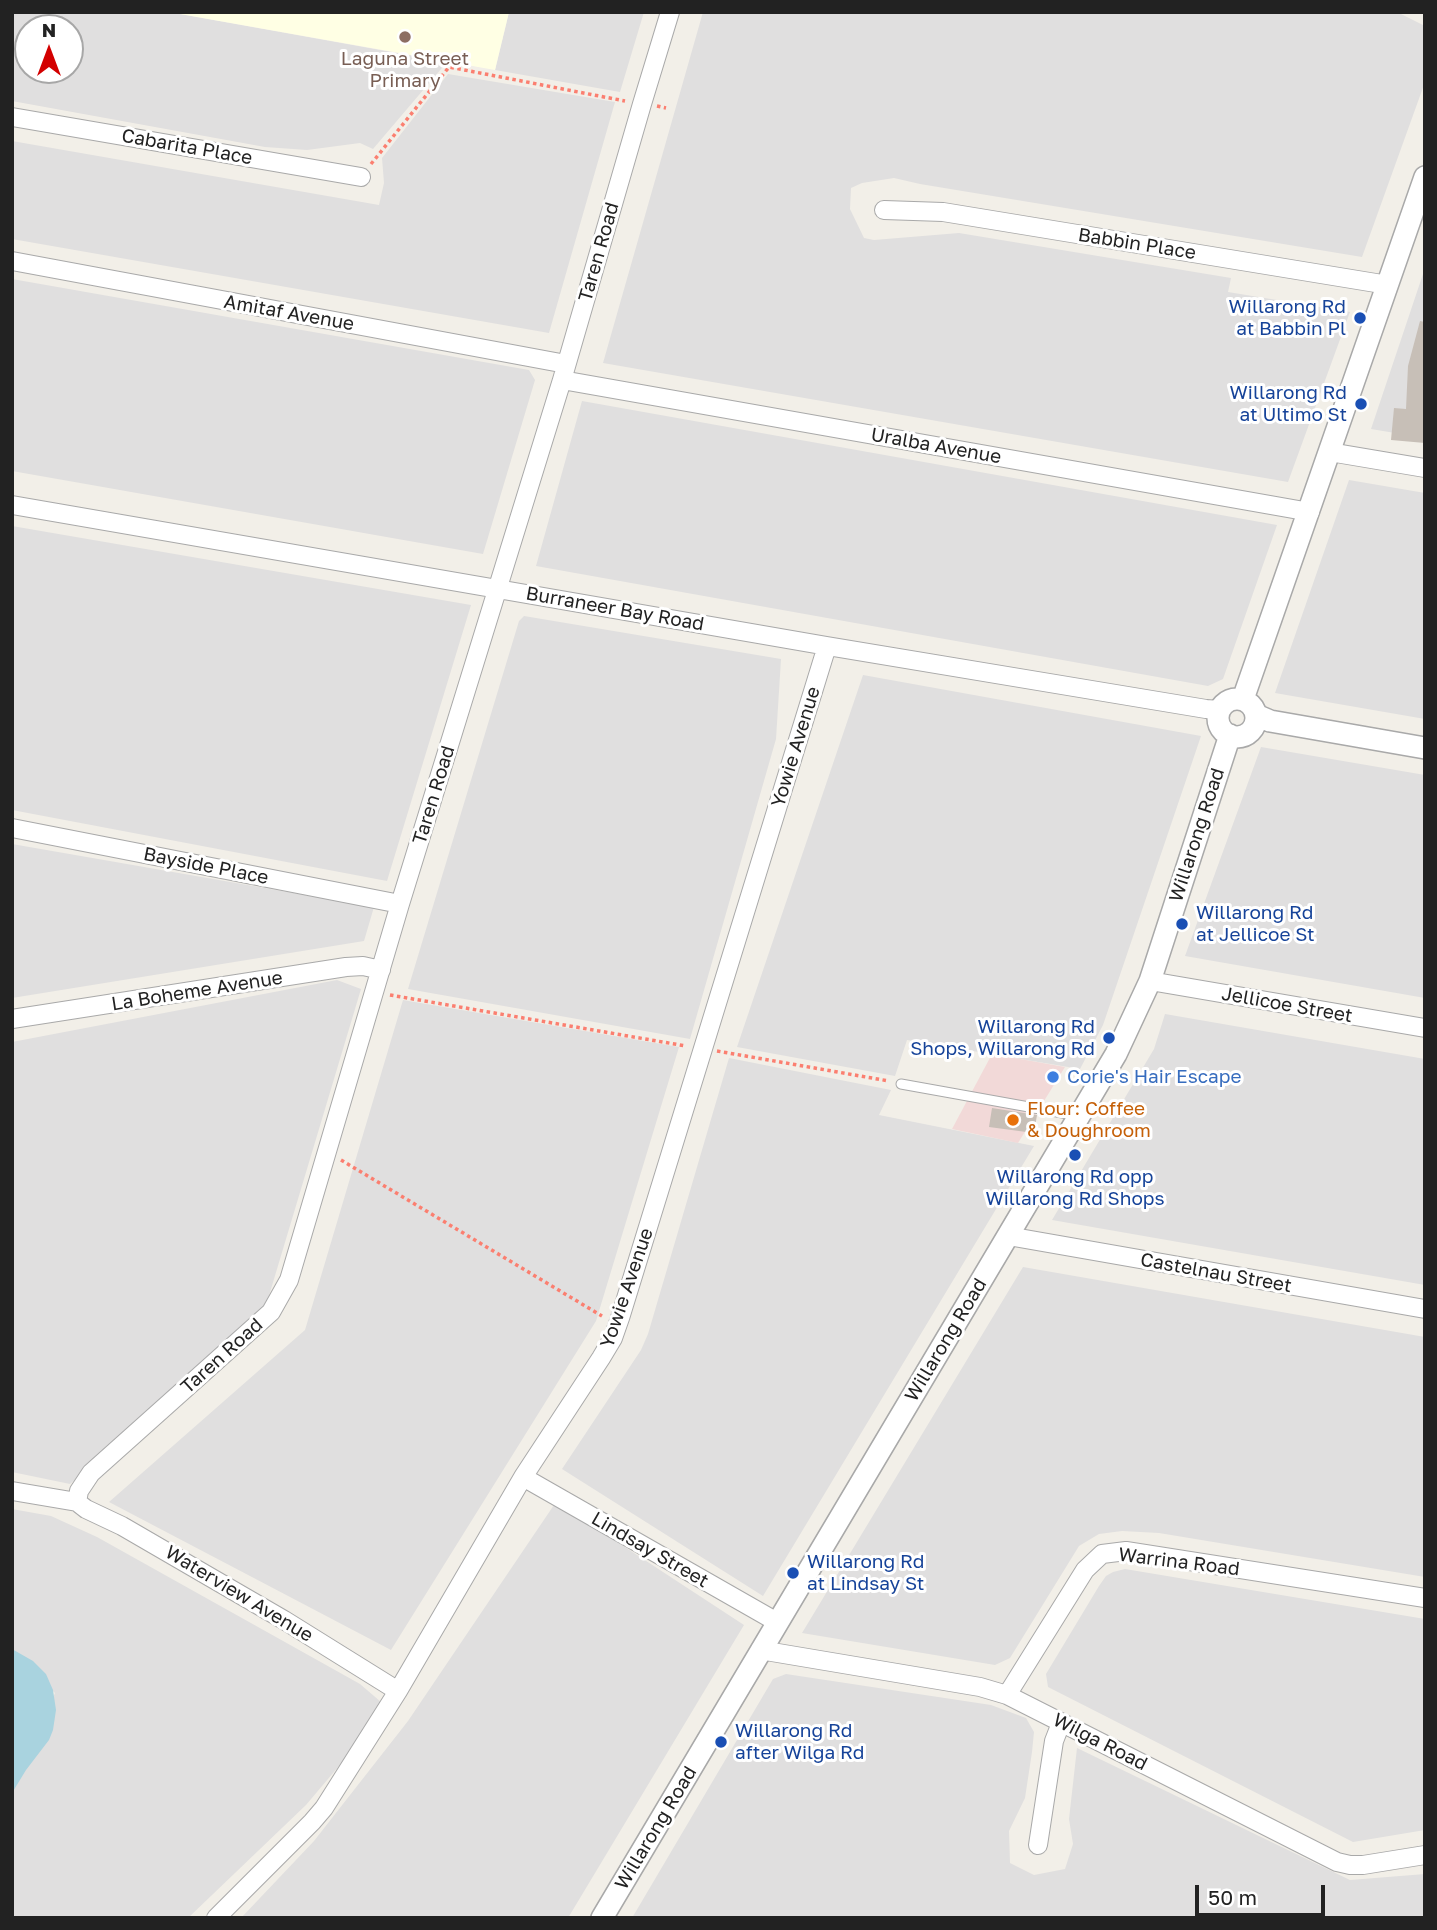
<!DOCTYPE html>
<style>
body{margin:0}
#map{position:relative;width:1437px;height:1930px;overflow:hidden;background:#f2efe8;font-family:"Golos Text",sans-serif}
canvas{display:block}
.frame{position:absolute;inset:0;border:14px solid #222;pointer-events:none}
.north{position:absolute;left:14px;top:14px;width:70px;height:70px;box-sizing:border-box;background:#fff;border:2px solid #a7a7a7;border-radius:50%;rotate:0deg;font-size:19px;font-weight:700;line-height:28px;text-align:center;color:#222}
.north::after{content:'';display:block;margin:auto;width:24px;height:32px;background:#d30000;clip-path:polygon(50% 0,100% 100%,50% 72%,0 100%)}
.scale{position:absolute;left:1195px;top:1885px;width:130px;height:32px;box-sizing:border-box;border:4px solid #222;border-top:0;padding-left:9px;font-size:21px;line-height:24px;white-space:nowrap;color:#222;-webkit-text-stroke:5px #fff;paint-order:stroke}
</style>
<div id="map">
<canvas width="1437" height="1930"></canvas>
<div class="frame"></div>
<div class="north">N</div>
<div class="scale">50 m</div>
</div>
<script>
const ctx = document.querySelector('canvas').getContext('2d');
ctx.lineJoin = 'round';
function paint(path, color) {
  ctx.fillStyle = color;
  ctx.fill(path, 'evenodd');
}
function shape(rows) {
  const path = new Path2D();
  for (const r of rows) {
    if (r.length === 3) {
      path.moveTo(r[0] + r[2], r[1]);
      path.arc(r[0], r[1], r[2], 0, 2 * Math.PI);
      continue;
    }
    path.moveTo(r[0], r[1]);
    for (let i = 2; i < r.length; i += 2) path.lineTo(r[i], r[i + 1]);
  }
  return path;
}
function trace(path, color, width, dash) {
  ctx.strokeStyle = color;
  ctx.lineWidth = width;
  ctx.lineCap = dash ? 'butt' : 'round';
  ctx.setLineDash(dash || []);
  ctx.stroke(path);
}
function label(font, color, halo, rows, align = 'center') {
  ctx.font = font + ' "Golos Text",sans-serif';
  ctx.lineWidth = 6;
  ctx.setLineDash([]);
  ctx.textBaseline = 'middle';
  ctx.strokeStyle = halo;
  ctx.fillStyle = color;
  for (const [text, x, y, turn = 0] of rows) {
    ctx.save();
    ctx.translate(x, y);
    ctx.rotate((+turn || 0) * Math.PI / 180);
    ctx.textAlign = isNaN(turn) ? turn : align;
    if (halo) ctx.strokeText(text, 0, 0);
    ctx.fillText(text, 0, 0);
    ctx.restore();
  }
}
paint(shape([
 [12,12,169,12,447,62,373,149,360,143,307,150,265,147,12,101],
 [28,28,70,28,70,70,28,70],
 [509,12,644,12,620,92,495,70],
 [703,12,1397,12,1425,26,1425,82,1362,257,920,184,894,178,862,183,851,188,850,209,864,238,874,240,959,233,1231,278,1228,292,1350,312,1288,482,603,363],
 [448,74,615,102,549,333,12,239,12,141,379,205,384,183,382,158],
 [1425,268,1425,438,1371,429],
 [12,279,529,370,535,380,483,554,12,471],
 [582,401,1277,525,1223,679,1208,686,536,566],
 [1349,480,1425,493,1425,719,1275,693],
 [12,526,471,605,387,881,12,810],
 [524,616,781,659,776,739,690,1039,408,989,519,621],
 [863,675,1201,736,1103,1025,1080,1069,907,1040,895,1076,737,1047],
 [1261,747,1425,775,1425,998,1185,956],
 [12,844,374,907,364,941,12,998],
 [337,980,361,989,265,1309,70,1484,12,1472,12,1042],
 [403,1000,679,1047,596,1321,391,1650,109,1502,305,1330],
 [1165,1014,1425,1059,1425,1285,1052,1220,1154,1049],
 [729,1058,891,1090,879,1115,1034,1146,763,1596,562,1469,641,1350,648,1334],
 [1023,1267,1425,1337,1425,1577,1159,1533,1122,1531,1099,1534,1079,1546,1010,1658,995,1665,802,1633],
 [556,1502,744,1625,568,1918,241,1918,314,1841,408,1721],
 [12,1509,51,1516,97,1537,360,1684,388,1708,306,1805,188,1918,12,1918,12,1789,55,1693,12,1651],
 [1125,1569,1425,1619,1425,1830,1353,1842,1048,1687,1046,1674,1099,1586,1106,1576,1113,1572],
 [786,1674,991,1705,1026,1718,1034,1732,1032,1752,1025,1798,1009,1831,1010,1863,1034,1875,1065,1869,1073,1844,1069,1819,1077,1748,1350,1880,1425,1874,1425,1918,632,1918,773,1679]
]), '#e0dfdf');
paint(shape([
 [992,1054,1065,1067,1018,1143,952,1129]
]), '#f2d9d8');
paint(shape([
 [169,12,509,12,495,70]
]), '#ffffe4');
paint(shape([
 [12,1649,33,1661,46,1674,53,1690,56,1710,53,1730,49,1740,26,1770,12,1793]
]), '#a9d3df');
paint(shape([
 [1420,321,1425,322,1425,443,1391,440,1394,408,1406,409,1408,366],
 [992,1108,1037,1115,1034,1133,989,1127]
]), '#c7bfb7');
const service = shape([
 [901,1084,1079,1116]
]);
const minor = shape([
 [12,117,361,177],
 [884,210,943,212,1388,285],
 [12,261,566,364],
 [562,380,1310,512],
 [1330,452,1425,468],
 [12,505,827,646,1206,709,1219,710],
 [12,828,400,904],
 [1150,981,1425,1028],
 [12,1019,346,967,363,966,381,970],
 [1008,1236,1425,1309],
 [523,1477,777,1622],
 [12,1491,77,1502,86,1509,122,1526,284,1620,398,1691],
 [77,1502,79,1491,91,1473,271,1312,289,1280,400,904,562,380,642,104,670,12],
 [760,1650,980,1687,1007,1695,1337,1862,1350,1865,1363,1865,1425,1855],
 [1007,1695,1085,1570,1102,1554,1126,1551,1425,1598],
 [1038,1845,1054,1741,1061,1723],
 [216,1918,312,1822,324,1808,398,1691,523,1477,601,1358,613,1338,620,1318,827,646]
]);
const tertiary = shape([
 [1237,718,19],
 [1243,699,1425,177],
 [1256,715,1270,721,1425,748],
 [602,1918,1116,1054,1150,981,1230,735]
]);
trace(service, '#a9a9a9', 11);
trace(minor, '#a9a9a9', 20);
trace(tertiary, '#a9a9a9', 24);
trace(shape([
 [657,106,666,108],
 [371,164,449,67,625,101],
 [390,995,686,1046],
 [717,1051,889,1081],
 [341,1160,602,1316]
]), '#fb7f70', 3.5, [3.5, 3.5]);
trace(service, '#fff', 9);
trace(minor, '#fff', 18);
trace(tertiary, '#fff', 21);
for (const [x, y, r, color] of [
 [405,37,7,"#8d6e63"],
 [1360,318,7,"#1a4fb4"],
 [1361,404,7,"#1a4fb4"],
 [1182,924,7,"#1a4fb4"],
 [1109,1038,7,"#1a4fb4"],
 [1053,1077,7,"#3f7fe0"],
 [1013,1120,7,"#e8710a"],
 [1075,1155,7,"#1a4fb4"],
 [793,1573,7,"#1a4fb4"],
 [721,1742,7,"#1a4fb4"]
]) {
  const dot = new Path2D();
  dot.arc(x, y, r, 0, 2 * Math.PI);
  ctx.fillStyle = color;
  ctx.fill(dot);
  trace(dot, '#fff', 2.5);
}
label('19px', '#785e54', '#fff', [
 ["Laguna Street",405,59],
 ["Primary",405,81]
]);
label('19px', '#222', '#fff', [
 ["Cabarita Place",187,147,10],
 ["Babbin Place",1137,244,9],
 ["Taren Road",599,252,-74],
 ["Amitaf Avenue",289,313,10],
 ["Uralba Avenue",936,446,10],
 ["Burraneer Bay Road",615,609,10],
 ["Yowie Avenue",796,747,-73],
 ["Taren Road",434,795,-73],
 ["Willarong Road",1197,835,-72],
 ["Bayside Place",206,866,11],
 ["La Boheme Avenue",197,991,-9],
 ["Jellicoe Street",1287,1005,10],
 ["Castelnau Street",1216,1273,10],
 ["Yowie Avenue",627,1288,-71],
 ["Willarong Road",946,1340,-59],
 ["Taren Road",222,1356,-42],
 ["Lindsay Street",650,1550,30],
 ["Warrina Road",1179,1562,7],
 ["Waterview Avenue",239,1594,31],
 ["Wilga Road",1100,1742,27],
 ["Willarong Road",656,1828,-59]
]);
label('19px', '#164399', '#fff', [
 ["Willarong Rd",1346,307],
 ["at Babbin Pl",1346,329],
 ["Willarong Rd",1347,393],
 ["at Ultimo St",1347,415],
 ["Willarong Rd",1196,913,"left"],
 ["at Jellicoe St",1196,935,"left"],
 ["Willarong Rd",1095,1027],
 ["Shops, Willarong Rd",1095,1049],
 ["Willarong Rd opp",1075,1177,"center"],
 ["Willarong Rd Shops",1075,1199,"center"],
 ["Willarong Rd",807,1562,"left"],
 ["at Lindsay St",807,1584,"left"],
 ["Willarong Rd",735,1731,"left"],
 ["after Wilga Rd",735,1753,"left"]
], 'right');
label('19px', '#366cbe', '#fff', [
 ["Corie's Hair Escape",1067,1077]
], 'left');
label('19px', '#c56008', '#fff', [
 ["Flour: Coffee",1027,1109],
 ["& Doughroom",1027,1131]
], 'left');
</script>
